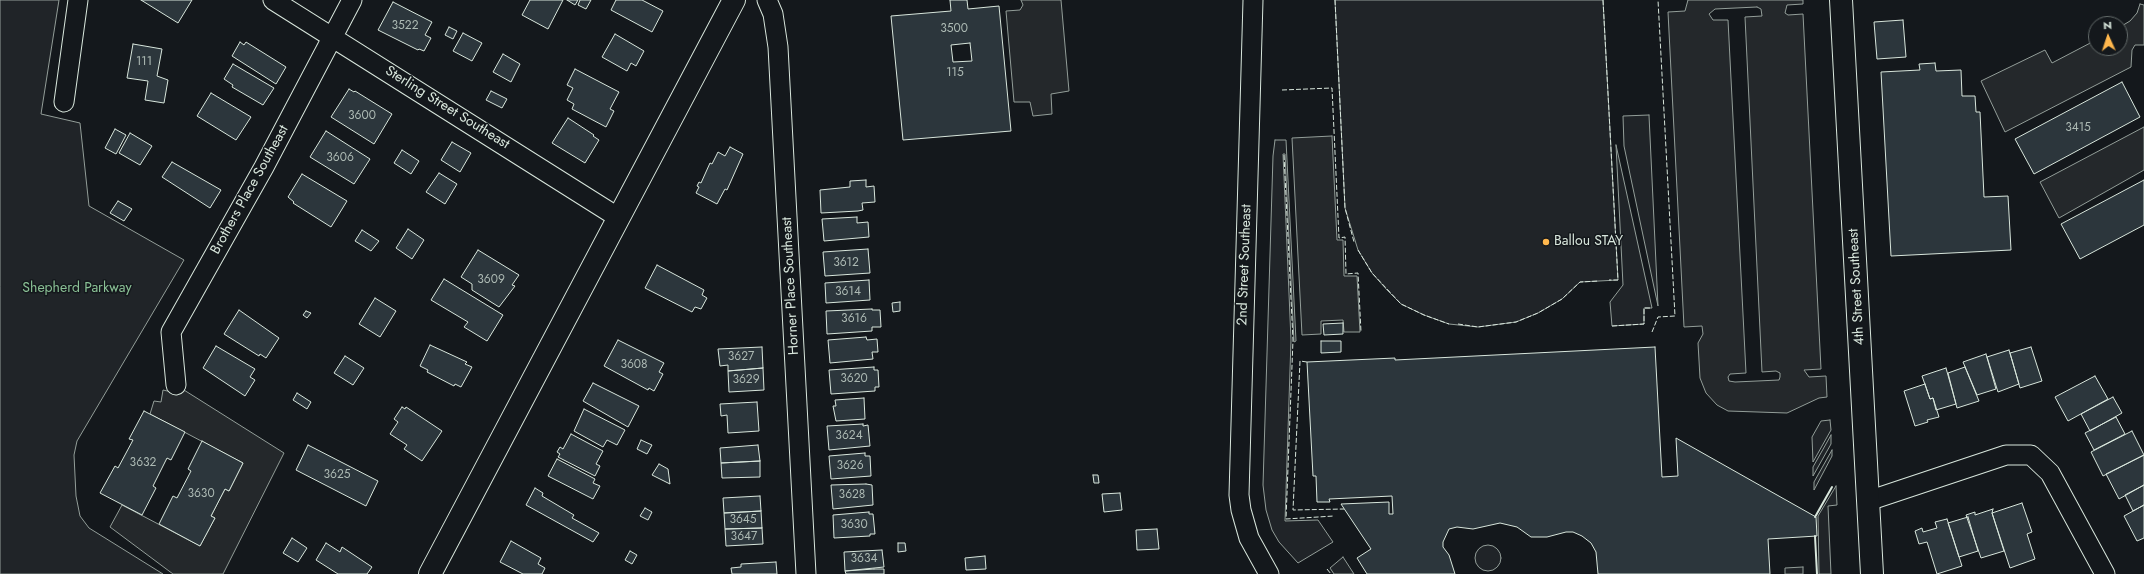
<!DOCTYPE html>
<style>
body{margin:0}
#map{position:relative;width:2144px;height:574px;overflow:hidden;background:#14181c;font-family:Jost,sans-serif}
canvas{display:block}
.north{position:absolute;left:2088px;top:16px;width:40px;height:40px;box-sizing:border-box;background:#14181c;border:1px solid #626a69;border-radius:50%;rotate:357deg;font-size:11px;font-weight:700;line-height:16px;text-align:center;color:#d8e6dc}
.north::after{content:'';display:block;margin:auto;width:14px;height:18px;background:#ffb74d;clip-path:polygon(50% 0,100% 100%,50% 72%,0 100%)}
</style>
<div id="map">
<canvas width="2144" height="574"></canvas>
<div class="north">N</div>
</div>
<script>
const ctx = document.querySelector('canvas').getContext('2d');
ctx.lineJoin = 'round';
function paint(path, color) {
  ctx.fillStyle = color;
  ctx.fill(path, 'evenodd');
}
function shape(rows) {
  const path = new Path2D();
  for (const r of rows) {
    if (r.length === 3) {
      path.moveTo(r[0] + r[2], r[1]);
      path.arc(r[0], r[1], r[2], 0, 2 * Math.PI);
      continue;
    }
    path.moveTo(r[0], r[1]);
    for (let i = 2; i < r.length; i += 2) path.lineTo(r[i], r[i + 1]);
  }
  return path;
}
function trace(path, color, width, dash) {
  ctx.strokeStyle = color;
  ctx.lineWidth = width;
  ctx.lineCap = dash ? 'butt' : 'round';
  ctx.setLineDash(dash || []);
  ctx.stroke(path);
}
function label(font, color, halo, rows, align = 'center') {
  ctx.font = font + ' Jost,sans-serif';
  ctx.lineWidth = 3;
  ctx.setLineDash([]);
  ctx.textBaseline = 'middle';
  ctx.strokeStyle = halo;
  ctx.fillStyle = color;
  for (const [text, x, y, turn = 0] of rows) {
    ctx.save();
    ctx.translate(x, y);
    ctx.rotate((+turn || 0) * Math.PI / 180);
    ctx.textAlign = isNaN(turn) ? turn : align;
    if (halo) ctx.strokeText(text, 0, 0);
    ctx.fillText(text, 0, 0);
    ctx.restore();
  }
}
const green = shape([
 [0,0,59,0,41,114,80,123,89,206,184,260,77,441,74,455,76,496,80,516,89,528,163,574,0,574,0,0],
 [1335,0,1603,0,1618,280,1580,282,1562,299,1538,313,1516,322,1478,327,1449,324,1424,315,1401,304,1387,290,1372,273,1358,250,1345,208,1335,0],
 [1649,115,1658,306,1624,146,1623,116,1649,115],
 [1275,140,1286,140,1296,341,1294,342,1285,154,1283,154,1291,340,1285,521,1318,520,1333,542,1298,563,1279,542,1272,530,1266,510,1263,485,1273,156,1275,140],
 [1616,145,1652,308,1644,308,1644,324,1612,326,1610,302,1623,285,1616,145],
 [1830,420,1831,430,1813,462,1812,437,1821,421,1830,420],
 [1831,435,1831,444,1813,476,1813,467,1831,435],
 [1832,450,1832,456,1814,490,1814,482,1832,450],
 [1836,486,1837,505,1828,506,1831,574,1819,574,1818,516,1836,486],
 [1488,558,13],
 [1343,557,1354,574,1334,574,1330,568,1343,557],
 [1803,567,1803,574,1785,574,1785,568,1803,567]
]);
paint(green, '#202428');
trace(green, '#939e99', 1);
const parking = shape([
 [1021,0,1061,0,1069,91,1051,94,1052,114,1033,116,1030,102,1014,102,1006,11,1020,10,1023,5,1021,0],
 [1688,0,1803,0,1803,4,1787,5,1785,13,1788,15,1803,14,1821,369,1804,370,1809,377,1826,376,1827,397,1819,398,1787,413,1728,411,1717,405,1706,393,1700,378,1698,343,1703,334,1702,326,1684,327,1668,12,1685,11,1688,0],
 [1757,7,1761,9,1762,16,1745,17,1762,372,1776,371,1780,373,1780,377,1779,380,1735,382,1729,381,1728,377,1730,374,1746,373,1728,20,1713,20,1709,14,1715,9,1757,7],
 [2140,4,2144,5,2144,45,2135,45,2132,50,2131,67,2005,132,1981,81,2045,50,2052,63,2096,40,2096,48,2120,48,2120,27,2130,21,2137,13,2140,4],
 [2144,127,2144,170,2059,218,2040,182,2144,127],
 [1332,136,1337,240,1343,240,1344,276,1357,276,1360,332,1344,332,1343,320,1321,321,1321,334,1302,335,1292,138,1332,136],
 [176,385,284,453,223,574,173,574,110,527,122,505,200,546,215,518,211,516,225,489,229,491,243,463,150,414,154,401,161,402,163,390,176,393,176,385]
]);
paint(parking, '#24282b');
trace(parking, '#939e99', 1);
const building = shape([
 [141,0,192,0,178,23,141,0],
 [530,0,563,0,548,29,522,15,530,0],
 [567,0,578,0,575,5,567,0],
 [580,0,591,0,586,9,578,5,580,0],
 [616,0,642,0,663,11,652,32,611,10,616,0],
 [950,0,967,0,968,9,999,6,1011,131,903,140,891,16,951,11,950,0],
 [970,43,972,61,953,62,951,45,970,43],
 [393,2,432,22,425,35,431,38,424,51,419,49,418,50,378,30,393,2],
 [1903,20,1906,57,1877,59,1874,22,1903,20],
 [449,27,457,31,453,39,445,35,449,27],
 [463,33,482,43,472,61,453,51,463,33],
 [615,34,644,51,636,66,631,63,627,71,602,57,615,34],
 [240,42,244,45,246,42,286,67,276,84,232,56,240,42],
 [133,44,162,49,157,76,168,80,164,103,145,100,148,81,127,78,133,44],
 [503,54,520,64,511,82,493,72,503,54],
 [1935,63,1936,71,1961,70,1962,96,1975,96,1976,112,1980,112,1984,197,2008,196,2011,250,1891,256,1881,72,1920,70,1919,64,1935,63],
 [233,64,274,88,263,105,232,87,233,85,224,79,233,64],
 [575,69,619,92,610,109,614,111,606,127,572,109,574,104,567,100,573,88,567,85,575,69],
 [2122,82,2140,117,2034,174,2015,139,2122,82],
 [349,89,354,92,355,91,392,114,374,144,331,117,349,89],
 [491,91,507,99,502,108,486,100,491,91],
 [211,93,251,117,236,140,197,116,211,93],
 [568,118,594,135,593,136,599,140,585,163,552,143,568,118],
 [115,129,126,135,116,154,105,148,115,129],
 [326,131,370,159,354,184,310,157,326,131],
 [130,133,152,146,140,165,119,153,130,133],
 [452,142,471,153,460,172,441,160,452,142],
 [730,147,743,154,727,190,725,189,717,204,696,193,699,187,697,186,699,182,701,183,710,163,712,164,718,152,725,156,730,147],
 [402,150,419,161,411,174,394,163,402,150],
 [172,162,221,190,210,208,162,177,172,162],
 [439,173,457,184,445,204,426,192,439,173],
 [302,174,347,201,331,227,293,203,294,202,288,197,302,174],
 [866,180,866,187,874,186,875,202,862,203,863,210,858,211,821,213,820,190,850,187,850,181,866,180],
 [2144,180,2144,225,2080,259,2061,224,2144,180],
 [118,201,132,209,124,221,110,213,118,201],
 [857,217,857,223,868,222,869,237,824,241,822,219,857,217],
 [408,229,424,240,412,259,396,248,408,229],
 [362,230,379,241,371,251,355,241,362,230],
 [868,249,870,273,825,276,823,252,868,249],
 [478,250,519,275,512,285,515,286,499,307,472,290,472,284,461,277,478,250],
 [657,265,704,290,702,295,707,298,701,309,695,307,692,312,645,288,657,265],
 [444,279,503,315,487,341,464,327,468,322,431,300,444,279],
 [869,280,870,300,826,303,825,283,869,280],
 [375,298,396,311,380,337,359,324,375,298],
 [900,302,900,311,893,312,892,303,900,302],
 [872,309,872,310,880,310,881,327,872,327,872,331,827,334,826,311,872,309],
 [239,310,279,338,266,358,260,354,259,356,224,334,239,310],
 [306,311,311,313,307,318,303,315,306,311],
 [1343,323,1343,334,1324,335,1323,324,1343,323],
 [866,337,867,340,877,339,878,352,872,352,873,359,830,363,828,340,866,337],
 [618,340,664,363,659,372,663,374,654,391,649,388,648,390,604,366,618,340],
 [1321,341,1341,341,1341,352,1321,353,1321,341],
 [430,345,467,362,465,364,472,367,461,387,455,384,454,386,427,372,428,370,420,366,430,345],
 [216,346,255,369,250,377,255,380,245,396,203,368,216,346],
 [762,347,763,368,728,371,728,365,720,366,718,349,762,347],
 [1655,347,1662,477,1678,476,1676,438,1816,517,1817,536,1768,539,1770,574,1598,574,1596,552,1591,543,1582,536,1573,532,1566,532,1547,537,1531,537,1517,527,1500,523,1473,529,1457,527,1449,529,1443,542,1443,547,1449,555,1455,574,1367,574,1357,558,1371,549,1341,504,1389,502,1389,514,1393,514,1392,496,1329,499,1330,502,1317,502,1316,476,1313,476,1307,362,1395,358,1395,360,1655,347],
 [2031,347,2042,381,2020,388,2010,353,2031,347],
 [2009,350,2019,384,1998,392,1987,357,2009,350],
 [1986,354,1996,389,1977,395,1963,362,1986,354],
 [345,356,364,368,353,385,334,373,345,356],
 [874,367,874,370,878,370,879,387,875,387,875,391,831,394,829,370,874,367],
 [1965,367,1979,401,1957,408,1948,373,1965,367],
 [763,368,764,390,729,392,728,371,763,368],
 [1946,368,1956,404,1936,410,1933,398,1930,399,1922,376,1946,368],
 [2095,376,2108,399,2068,421,2055,397,2095,376],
 [593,383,639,406,628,427,583,401,593,383],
 [1925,384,1930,399,1933,398,1939,417,1927,420,1928,422,1915,426,1904,391,1925,384],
 [297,393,311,402,307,409,293,400,297,393],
 [2113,397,2122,413,2090,431,2081,414,2113,397],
 [864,398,865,419,836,421,833,406,836,406,835,400,864,398],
 [757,402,759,431,728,433,727,415,721,416,720,404,757,402],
 [402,407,405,409,406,407,442,431,422,461,404,449,407,445,390,434,398,422,394,419,402,407],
 [584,409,625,430,617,445,607,440,603,447,574,431,584,409],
 [144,411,185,432,171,460,167,458,153,486,156,488,142,515,100,493,115,466,118,468,133,440,129,439,144,411],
 [2116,417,2125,434,2094,450,2085,433,2116,417],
 [863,424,863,426,868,425,870,446,829,450,827,426,863,424],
 [2132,431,2144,455,2103,476,2091,452,2132,431],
 [571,434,603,451,596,464,600,466,595,476,558,457,560,454,557,452,560,447,563,449,571,434],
 [641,440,652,445,647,454,637,449,641,440],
 [202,441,243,463,229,491,225,489,211,516,215,518,200,546,159,524,173,496,177,498,191,471,188,469,202,441],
 [308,445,378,481,366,506,296,470,308,445],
 [758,445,760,461,721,463,720,448,758,445],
 [865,453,865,456,870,456,871,476,831,479,829,456,865,453],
 [2144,455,2144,485,2119,499,2106,474,2144,455],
 [557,459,595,479,593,483,600,486,593,499,548,476,557,459],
 [760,461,760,477,722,478,721,463,760,461],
 [659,464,668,469,670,484,652,475,659,464],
 [1093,475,1098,475,1099,483,1094,483,1093,475],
 [866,484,872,485,873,505,833,509,831,485,866,484],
 [2144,485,2144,505,2133,511,2125,495,2144,485],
 [535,488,543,493,542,496,574,515,572,518,599,533,593,542,526,505,535,488],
 [1120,493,1122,510,1104,512,1102,494,1120,493],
 [760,496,761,511,724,513,723,498,760,496],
 [2022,503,2032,532,2027,534,2035,559,2010,568,1992,513,2022,503],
 [2144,505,2144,538,2137,541,2124,516,2144,505],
 [645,508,652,512,648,520,640,516,645,508],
 [1993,509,1992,513,2004,551,1981,558,1966,515,1975,512,1975,515,1993,509],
 [761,511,762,528,725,529,724,513,761,511],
 [869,512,869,514,873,514,875,534,870,534,870,536,834,538,833,515,869,512],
 [1968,517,1978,551,1959,557,1948,523,1968,517],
 [1947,519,1962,566,1937,574,1927,542,1919,544,1915,531,1922,528,1923,532,1937,528,1935,522,1947,519],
 [762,528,763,544,726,546,725,529,762,528],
 [1157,529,1159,549,1137,550,1136,530,1157,529],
 [292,538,307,548,298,562,283,553,292,538],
 [511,541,541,558,538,564,545,568,542,574,523,574,500,562,511,541],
 [326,543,340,552,342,547,372,567,367,574,338,574,316,560,326,543],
 [898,543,905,543,906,551,898,552,898,543],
 [882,550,884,567,845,571,844,552,882,550],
 [630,551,637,555,632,564,625,560,630,551],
 [985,556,986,569,966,570,965,558,985,556],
 [776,562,777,574,732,574,731,568,741,567,741,564,776,562],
 [874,569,884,569,884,574,846,574,845,571,874,569]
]);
paint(building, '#2c363c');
trace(building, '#d8e6dc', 1);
const minor = shape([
 [273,0,619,218],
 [767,0,773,14,778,47,806,574],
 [1253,0,1239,495,1241,510,1249,538,1269,574],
 [64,102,78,0],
 [176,385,171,332,264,167,352,0],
 [1868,501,2006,455,2031,455,2050,473,2105,574]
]);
const tertiary = shape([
 [1841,0,1872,574]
]);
const secondary = shape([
 [430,574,734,0]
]);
trace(minor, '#d8e6dc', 21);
trace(tertiary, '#d8e6dc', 24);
trace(secondary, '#d8e6dc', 24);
trace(minor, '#14181c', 19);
trace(tertiary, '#14181c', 22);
trace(secondary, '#14181c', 22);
trace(shape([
 [1335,0,1345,208,1354,242],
 [1603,0,1618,280,1609,280],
 [1282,90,1332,88,1339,238,1345,237,1346,274,1358,273,1361,332],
 [1284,155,1293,340,1286,519,1334,516],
 [1358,250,1372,273,1401,304,1424,315,1449,324],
 [1458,324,1478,327,1516,322,1538,313,1562,299,1580,282,1599,281],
 [1612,326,1644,324,1644,308,1652,308],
 [1652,332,1658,317,1675,316,1658,0],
 [1307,362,1300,361,1293,510,1344,509],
 [1327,569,1331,574]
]), '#d8e6dc', 1, [5, 2]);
trace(shape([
 [1815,517,1832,487],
 [1815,536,1817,574]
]), '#d8e6dc', 2);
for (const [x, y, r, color] of [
 [1546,242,4,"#ffb74d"]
]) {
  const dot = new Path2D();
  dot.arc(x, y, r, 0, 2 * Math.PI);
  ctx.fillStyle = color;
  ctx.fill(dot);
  trace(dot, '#14181c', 1.5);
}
label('12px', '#adbab4', null, [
 ["3522",405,26],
 ["3500",954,29],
 ["111",144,62],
 ["115",955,73],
 ["3600",362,116],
 ["3415",2078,128],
 ["3606",340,158],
 ["3612",846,263],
 ["3609",491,280],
 ["3614",848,292],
 ["3616",854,319],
 ["3627",741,357],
 ["3608",634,365],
 ["3620",854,379],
 ["3629",746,380],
 ["3624",849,436],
 ["3632",143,463],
 ["3626",850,466],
 ["3625",337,475],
 ["3630",201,494],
 ["3628",852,495],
 ["3645",743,520],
 ["3630",854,525],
 ["3647",744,537],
 ["3634",864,559]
]);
label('14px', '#d8e6dc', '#14181c', [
 ["Sterling Street Southeast",447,108,32],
 ["Brothers Place Southeast",250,190,-61],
 ["2nd Street Southeast",1245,265,-88],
 ["Horner Place Southeast",791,286,-93],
 ["4th Street Southeast",1857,287,-93]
]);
label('14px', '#d8e6dc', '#14181c', [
 ["Ballou STAY",1554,242]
], 'left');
label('14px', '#8ac095', '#14181c', [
 ["Shepherd Parkway",77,289]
]);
</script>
